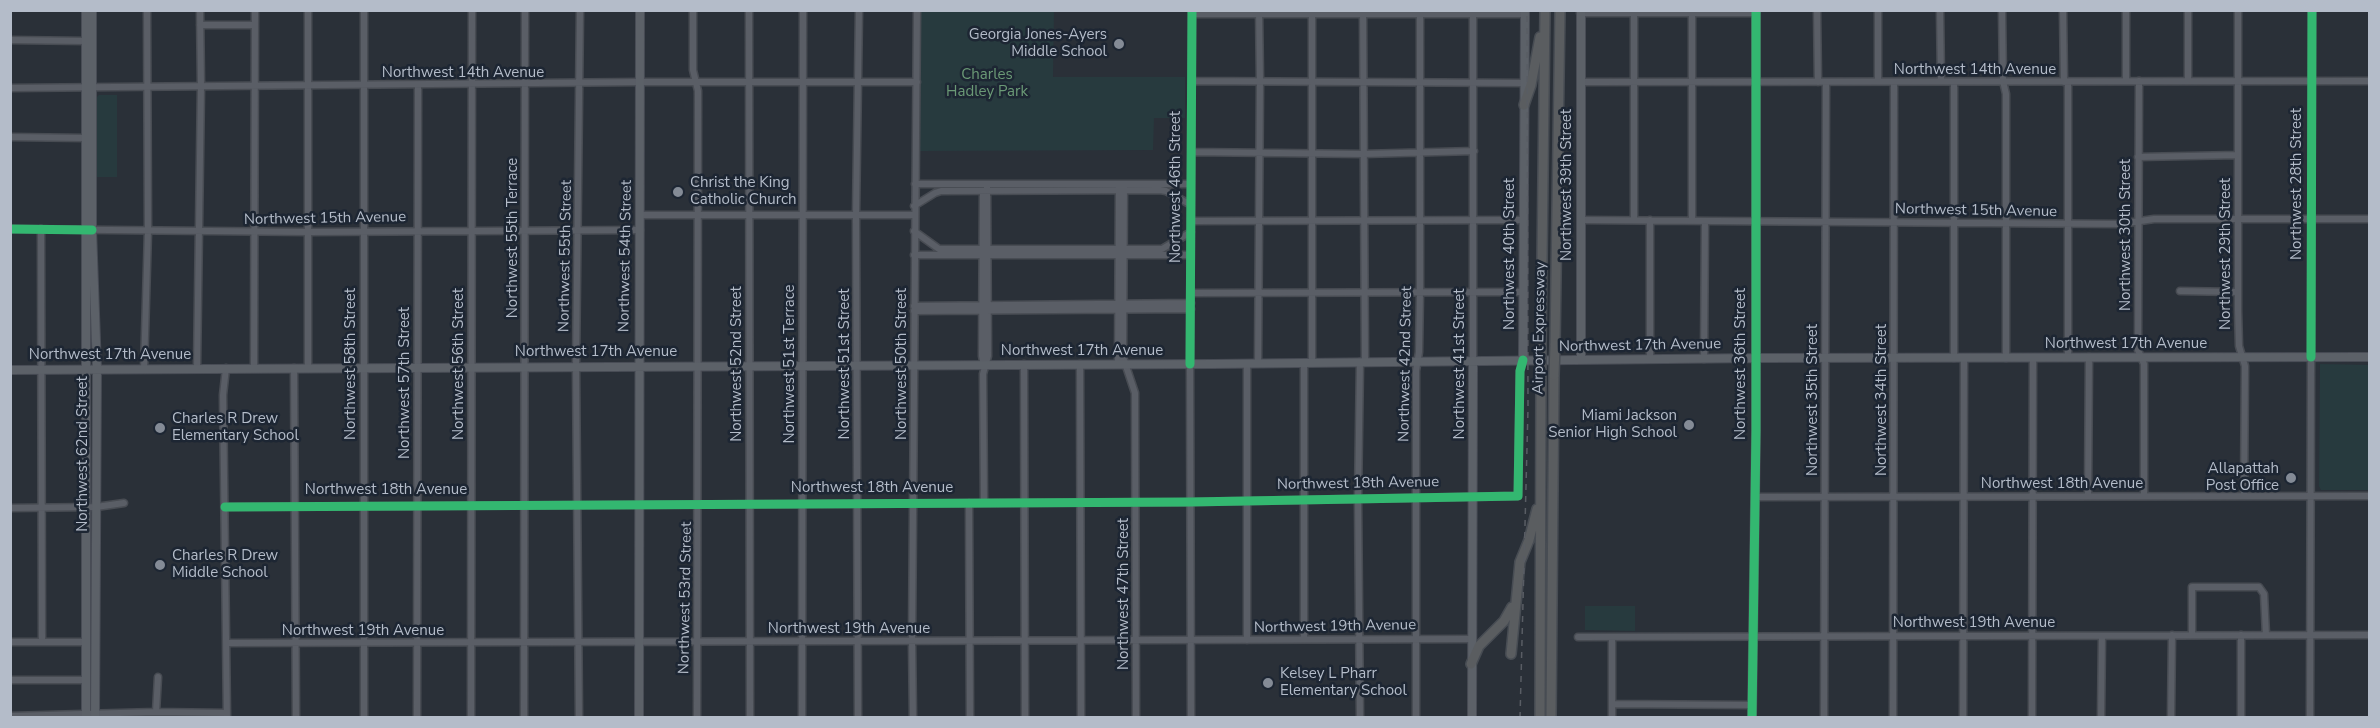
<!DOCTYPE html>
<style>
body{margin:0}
#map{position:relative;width:2380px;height:728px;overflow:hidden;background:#2a3038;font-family:"Nunito Sans",sans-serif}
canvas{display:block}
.frame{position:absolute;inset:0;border:12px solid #b4bcc9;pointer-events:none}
</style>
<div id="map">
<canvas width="2380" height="728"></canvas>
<div class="frame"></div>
</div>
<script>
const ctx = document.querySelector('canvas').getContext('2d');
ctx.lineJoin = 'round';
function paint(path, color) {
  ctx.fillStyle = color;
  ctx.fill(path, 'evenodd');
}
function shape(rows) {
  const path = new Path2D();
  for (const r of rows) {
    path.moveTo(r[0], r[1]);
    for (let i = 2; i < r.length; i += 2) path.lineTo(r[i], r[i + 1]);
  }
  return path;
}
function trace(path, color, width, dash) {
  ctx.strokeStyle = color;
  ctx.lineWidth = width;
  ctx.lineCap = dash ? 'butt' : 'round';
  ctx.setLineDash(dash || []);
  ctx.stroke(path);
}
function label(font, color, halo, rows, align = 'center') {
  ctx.font = font + ' "Nunito Sans",sans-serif';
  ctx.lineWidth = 5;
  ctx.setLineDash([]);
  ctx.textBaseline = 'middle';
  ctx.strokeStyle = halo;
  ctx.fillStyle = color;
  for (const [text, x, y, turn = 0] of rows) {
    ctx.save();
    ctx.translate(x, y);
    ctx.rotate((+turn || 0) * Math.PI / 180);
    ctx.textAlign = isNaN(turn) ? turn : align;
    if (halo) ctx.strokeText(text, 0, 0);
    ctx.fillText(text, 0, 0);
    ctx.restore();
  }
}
paint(shape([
 [921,11,1054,11,1053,77,1185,77,1185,118,1154,118,1153,150,920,151],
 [99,95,117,95,117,177,97,177,97,97],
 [2320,364,2369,365,2369,490,2321,490,2319,486],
 [1585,606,1635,606,1635,631,1585,630]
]), '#273a3e');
const minor = shape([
 [308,10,308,368],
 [693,10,693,70,698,91,697,718],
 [749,10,750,718],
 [1363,10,1365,362],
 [1634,10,1634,219],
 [1817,10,1818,82],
 [1940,10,1941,81],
 [2002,10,2003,81,2006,94,2006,358],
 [2063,10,2064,82],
 [2126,10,2126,81],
 [2188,10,2188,81],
 [2238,10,2238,310,2239,346,2245,366,2244,496],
 [1580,13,1756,13],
 [1192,14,1525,14],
 [200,25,255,25],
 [10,40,86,41],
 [1192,81,1524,83],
 [1878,81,1878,10],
 [2139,81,2138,350,2144,364,2144,496],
 [1581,82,2370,81],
 [2068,82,2068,357],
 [10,88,640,82,917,82],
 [10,137,86,138],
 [1192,152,1363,154,1474,151],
 [2138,157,2238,155],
 [915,184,1191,184],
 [1124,184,1123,357,1135,393,1136,718],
 [983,191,982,356,984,365],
 [914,206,935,193,941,191,1160,190,1166,191,1191,205],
 [640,215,914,215],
 [1581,220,2120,224,2154,219,2370,219],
 [1692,220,1692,10],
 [1191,221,1523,220],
 [10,229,309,232,640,230],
 [41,229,42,642],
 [914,231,939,249,1162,249,1191,232],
 [914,255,1190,255],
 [2180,291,2237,292],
 [1191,293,1524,292],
 [914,306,1191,303],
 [914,311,1191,309],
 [1954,358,1954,82],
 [1650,359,1650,220],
 [1704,359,1705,221],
 [1473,361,1473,10],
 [1258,363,1260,81,1259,10],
 [1304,363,1304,639],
 [1312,363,1312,10],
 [1024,364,1025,718],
 [1080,364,1081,718],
 [1118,364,1119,188],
 [1247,364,1247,640],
 [197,368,201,86,200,10],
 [226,368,223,395,227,718],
 [254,368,255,10],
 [294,368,296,718],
 [144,369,148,231,147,10],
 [2088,496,2089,357],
 [1755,497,2370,496],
 [969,503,970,718],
 [984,503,983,374,988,356,987,184],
 [225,507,1191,502,1518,496,1520,371,1523,360],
 [10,508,96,507,124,503],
 [2192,635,2192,587,2259,587,2264,594,2266,635],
 [1578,637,2370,635],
 [10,642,87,642],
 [227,643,1471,639],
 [10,680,86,680],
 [1612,704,1752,705],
 [156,712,158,677],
 [10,716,156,712,227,713],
 [364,718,364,10],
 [417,718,418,85],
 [471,718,472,10],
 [524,718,525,10],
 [579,718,576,366,580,10],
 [802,718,803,10],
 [858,718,856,215,859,10],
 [913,718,912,641,917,10],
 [1191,718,1190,364,1192,10],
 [1360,718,1358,499,1360,362],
 [1416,718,1416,371,1419,352,1420,292,1420,10],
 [1612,718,1612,637],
 [1824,718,1826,82],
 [1893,718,1894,82],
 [1963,718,1964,358],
 [2032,718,2033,358],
 [2101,718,2102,636],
 [2171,718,2172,635],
 [2241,718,2241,635],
 [2310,718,2312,10]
]);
const major = shape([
 [86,10,86,718],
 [92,10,92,230,97,369,95,718],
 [1581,10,1581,360],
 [1523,360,1525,10],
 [10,370,1213,364,1756,358,2370,357],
 [639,718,640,10],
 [1472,718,1473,361],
 [1752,718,1756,430,1756,10]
]);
const highway = shape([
 [1524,105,1531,85,1540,37],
 [1541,345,1545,10],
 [1555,345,1560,10],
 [1511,654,1520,562,1529,540,1537,509],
 [1471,664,1479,646,1504,621,1512,607],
 [1540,718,1541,375],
 [1551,718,1554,375]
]);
trace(minor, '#484c53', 9);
trace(major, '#484c55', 10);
trace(highway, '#474c53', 12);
trace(minor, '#5a5e66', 6);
trace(major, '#5c6168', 8);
trace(highway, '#5a5d60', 9);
trace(shape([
 [1520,718,1528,409,1527,10]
]), '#595d64', 1.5, [6, 6]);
const highwayBridge = shape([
 [1541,375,1541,345],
 [1554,375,1555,345]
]);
trace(highwayBridge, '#474c53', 12, []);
trace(highwayBridge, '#5a5d60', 9);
trace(shape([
 [10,229,92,230],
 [2311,357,2312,10],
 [1190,364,1192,10],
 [225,507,1191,502,1518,496,1520,371,1523,360],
 [1752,718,1756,430,1756,10]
]), '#33b770', 9);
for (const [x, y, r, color] of [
 [1119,44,6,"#848b96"],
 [678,192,6,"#848b96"],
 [1689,425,6,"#848b96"],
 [160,428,6,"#848b96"],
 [2291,478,6,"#848b96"],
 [160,565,6,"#848b96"],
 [1268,683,6,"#848b96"]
]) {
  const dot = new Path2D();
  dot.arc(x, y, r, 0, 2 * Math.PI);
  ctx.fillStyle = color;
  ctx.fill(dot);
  trace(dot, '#1d2633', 2);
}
label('15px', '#b4bcc9', '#1d2633', [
 ["Georgia Jones-Ayers",1107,35,"right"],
 ["Middle School",1107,52,"right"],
 ["Christ the King",690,183],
 ["Catholic Church",690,200],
 ["Miami Jackson",1677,416,"right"],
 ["Senior High School",1677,433,"right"],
 ["Charles R Drew",172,419],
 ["Elementary School",172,436],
 ["Allapattah",2279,469,"right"],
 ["Post Office",2279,486,"right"],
 ["Charles R Drew",172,556],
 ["Middle School",172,573],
 ["Kelsey L Pharr",1280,674],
 ["Elementary School",1280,691]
], 'left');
label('15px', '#b4bcc9', '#1d2633', [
 ["Northwest 14th Avenue",1975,70],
 ["Northwest 14th Avenue",463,73],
 ["Northwest 28th Street",2297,184,-90],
 ["Northwest 39th Street",1567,185,-90],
 ["Northwest 46th Street",1176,187,-90],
 ["Northwest 15th Avenue",1976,211,1],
 ["Northwest 15th Avenue",325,219,-1],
 ["Northwest 30th Street",2126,235,-90],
 ["Northwest 55th Terrace",513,238,-90],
 ["Northwest 40th Street",1510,254,-90],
 ["Northwest 29th Street",2226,254,-90],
 ["Northwest 55th Street",566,256,-89],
 ["Northwest 54th Street",626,256,-89],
 ["Airport Expressway",1540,328,-89],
 ["Northwest 17th Avenue",2126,344],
 ["Northwest 17th Avenue",1640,346,-1],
 ["Northwest 17th Avenue",1082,351],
 ["Northwest 17th Avenue",596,352],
 ["Northwest 17th Avenue",110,355],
 ["Northwest 58th Street",351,364,-90],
 ["Northwest 56th Street",459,364,-90],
 ["Northwest 52nd Street",737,364,-90],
 ["Northwest 51st Terrace",790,364,-90],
 ["Northwest 51st Street",845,364,-90],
 ["Northwest 50th Street",902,364,-90],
 ["Northwest 42nd Street",1406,364,-89],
 ["Northwest 41st Street",1460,364,-90],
 ["Northwest 36th Street",1741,364,-90],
 ["Northwest 57th Street",405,383,-90],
 ["Northwest 35th Street",1813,400,-90],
 ["Northwest 34th Street",1882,400,-90],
 ["Northwest 62nd Street",83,454,-90],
 ["Northwest 18th Avenue",1358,484,-1],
 ["Northwest 18th Avenue",2062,484],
 ["Northwest 18th Avenue",872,488],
 ["Northwest 18th Avenue",386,490],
 ["Northwest 47th Street",1124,594,-90],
 ["Northwest 53rd Street",686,598,-89],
 ["Northwest 19th Avenue",1974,623],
 ["Northwest 19th Avenue",1335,627,-1],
 ["Northwest 19th Avenue",849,629],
 ["Northwest 19th Avenue",363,631]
]);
label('15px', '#6b9a76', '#1d2633', [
 ["Charles",987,75],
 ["Hadley Park",987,92]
]);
</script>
